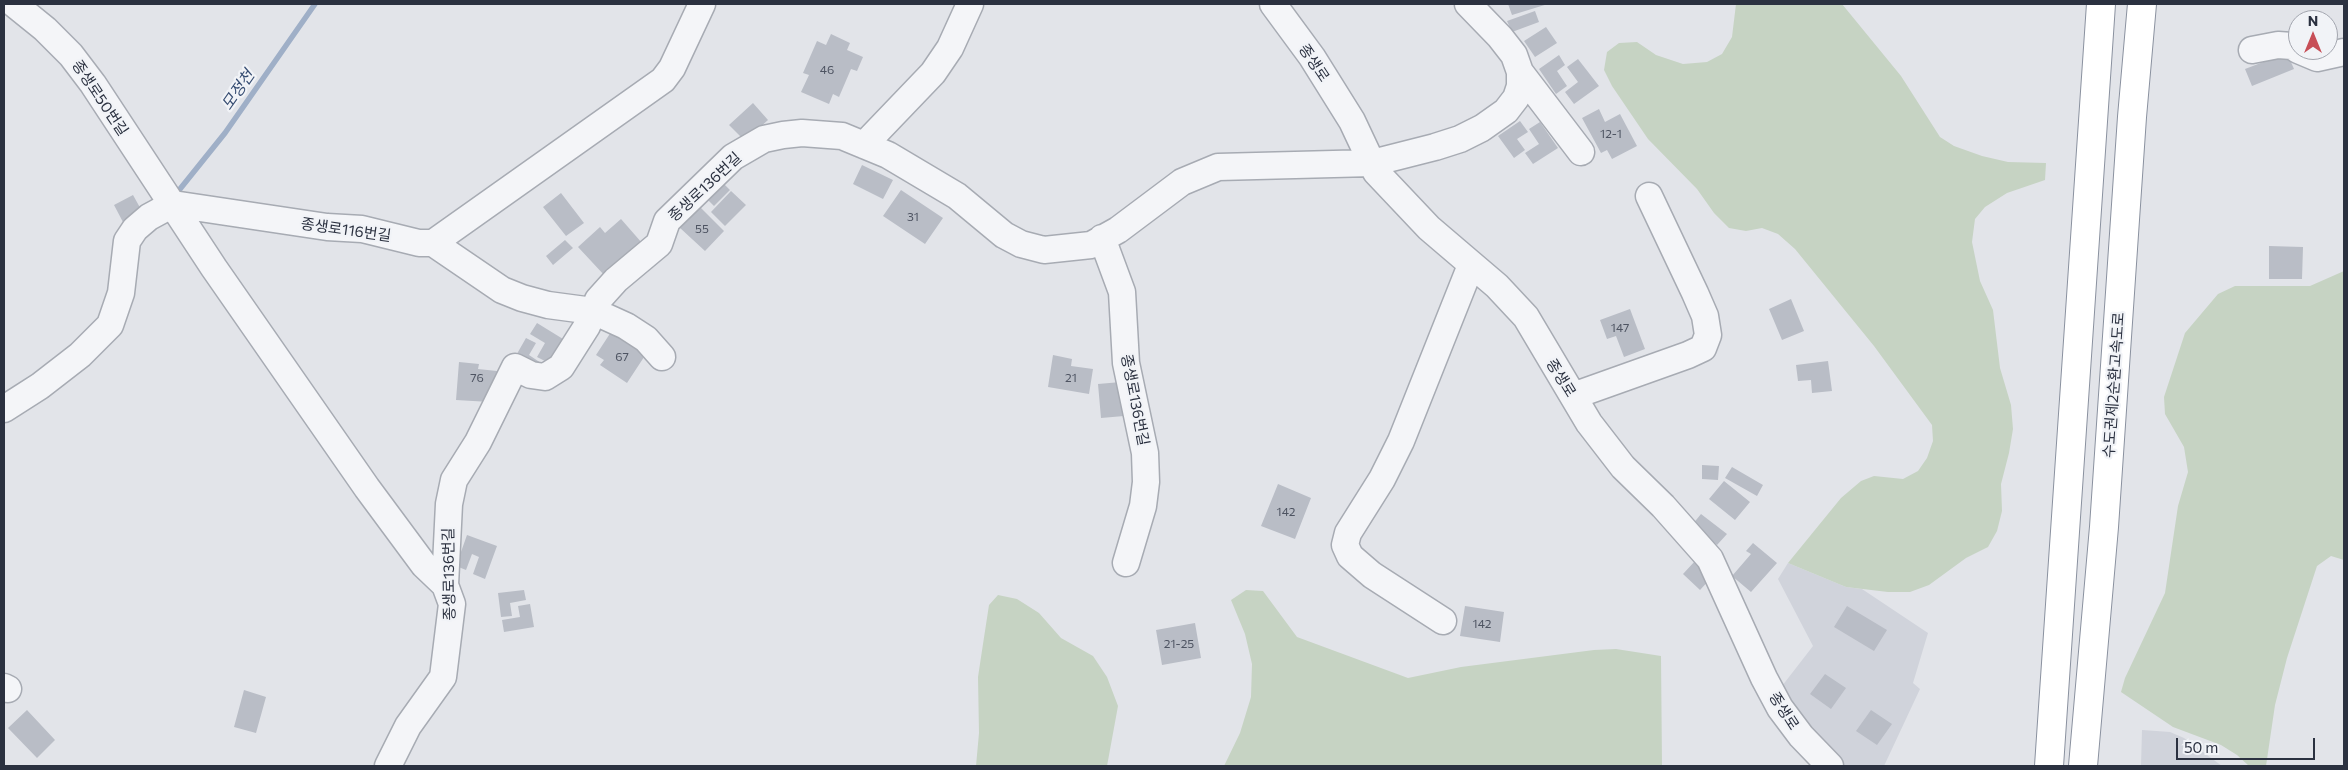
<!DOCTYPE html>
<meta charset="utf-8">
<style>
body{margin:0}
#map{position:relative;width:2348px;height:770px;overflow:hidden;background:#e2e4e9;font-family:Commissioner,sans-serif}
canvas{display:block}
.frame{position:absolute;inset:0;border:5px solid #2b3140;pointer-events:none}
.north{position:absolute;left:2288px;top:10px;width:50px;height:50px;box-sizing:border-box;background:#f1f3f7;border:1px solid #a2a5ae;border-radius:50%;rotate:0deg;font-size:14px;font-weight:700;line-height:20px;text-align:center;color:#2b3140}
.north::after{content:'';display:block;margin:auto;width:18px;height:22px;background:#c74e57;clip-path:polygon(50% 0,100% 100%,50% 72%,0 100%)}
.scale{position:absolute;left:2176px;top:738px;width:139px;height:22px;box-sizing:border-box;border:2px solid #2b3140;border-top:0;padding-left:6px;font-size:15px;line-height:18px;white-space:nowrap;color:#2b3140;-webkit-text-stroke:4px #f1f3f7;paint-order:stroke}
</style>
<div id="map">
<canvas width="2348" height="770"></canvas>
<div class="frame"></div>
<div class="north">N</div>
<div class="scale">50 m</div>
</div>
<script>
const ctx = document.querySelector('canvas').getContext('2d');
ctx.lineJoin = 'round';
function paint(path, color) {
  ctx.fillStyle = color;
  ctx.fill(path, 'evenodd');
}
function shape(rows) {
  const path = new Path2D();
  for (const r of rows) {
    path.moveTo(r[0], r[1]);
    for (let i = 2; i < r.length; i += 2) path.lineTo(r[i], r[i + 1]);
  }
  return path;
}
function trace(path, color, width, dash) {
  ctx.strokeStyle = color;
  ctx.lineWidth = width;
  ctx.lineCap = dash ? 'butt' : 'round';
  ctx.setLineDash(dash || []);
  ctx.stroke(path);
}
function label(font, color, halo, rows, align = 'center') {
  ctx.font = font + ' Commissioner,"Noto Sans KR",sans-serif';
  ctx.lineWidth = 4.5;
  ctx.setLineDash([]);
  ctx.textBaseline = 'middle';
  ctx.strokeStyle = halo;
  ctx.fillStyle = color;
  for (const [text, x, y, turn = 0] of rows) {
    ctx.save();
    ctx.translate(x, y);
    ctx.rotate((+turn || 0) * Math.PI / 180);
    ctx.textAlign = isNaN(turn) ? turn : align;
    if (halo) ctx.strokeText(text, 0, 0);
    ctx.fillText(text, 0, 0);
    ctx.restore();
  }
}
paint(shape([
 [1788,563,1846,587,1862,589,1928,633,1913,683,1920,689,1884,766,1833,766,1819,752,1782,686,1813,646,1778,579],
 [2142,730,2170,732,2184,738,2222,766,2141,766]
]), '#d0d3db');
paint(shape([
 [1736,4,1842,4,1901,76,1940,137,1954,146,1982,156,2008,162,2046,163,2045,180,2007,193,1985,207,1975,219,1972,242,1980,281,1993,310,2000,368,2011,405,2013,429,2009,453,2001,484,2002,511,1997,531,1988,547,1966,558,1929,585,1910,592,1888,592,1846,587,1788,563,1841,498,1861,481,1874,476,1903,479,1918,471,1927,458,1933,441,1932,425,1874,346,1795,249,1778,234,1762,228,1746,231,1729,228,1714,213,1697,189,1648,139,1612,86,1604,70,1607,52,1619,43,1637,42,1656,55,1683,64,1707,62,1722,54,1732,37],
 [2344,271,2344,560,2331,556,2317,566,2287,658,2275,705,2266,766,2249,766,2237,755,2221,745,2173,727,2121,692,2125,678,2165,593,2178,506,2188,472,2184,447,2165,414,2164,397,2185,333,2218,294,2235,286,2310,286],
 [1246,590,1263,591,1297,637,1408,678,1461,667,1594,650,1616,649,1661,656,1662,766,1224,766,1240,733,1251,697,1252,664,1245,634,1231,600],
 [998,595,1017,599,1039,613,1061,638,1093,656,1107,677,1118,706,1107,766,976,766,979,733,978,677,983,644,989,605]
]), '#c6d3c3');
trace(shape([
 [180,189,225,133,315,4]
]), '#9fafc7', 5.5);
paint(shape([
 [1508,4,1548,4,1512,15],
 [1535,11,1539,22,1512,32,1507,21],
 [1546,27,1557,43,1535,57,1524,41],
 [831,34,850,43,847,50,863,57,857,71,851,69,839,97,833,94,829,104,801,92,809,75,803,73,817,41,826,45],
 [2287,53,2294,69,2252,86,2245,69],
 [1559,55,1565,65,1557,71,1567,86,1556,94,1539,69],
 [1578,59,1599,86,1574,104,1565,92,1578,82,1567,67],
 [753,103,768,120,745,141,729,125],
 [1599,109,1605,122,1620,114,1637,146,1612,159,1607,150,1601,153,1582,118],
 [1520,121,1528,132,1517,139,1525,150,1514,158,1498,136],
 [1540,122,1558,148,1533,164,1525,153,1539,144,1529,129],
 [862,165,893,180,883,199,853,184],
 [721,181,730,190,714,206,705,197],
 [901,190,943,218,925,244,883,216],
 [731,191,746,205,725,226,711,212],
 [561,193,584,223,566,236,543,207],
 [133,195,143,213,124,224,114,205],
 [699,206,724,231,705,251,679,227],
 [621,219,642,243,605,276,578,247,600,227,605,233],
 [565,240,573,248,553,265,546,256],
 [2269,246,2303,247,2302,279,2269,279],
 [1791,299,1804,331,1782,340,1769,309],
 [1630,309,1645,349,1624,357,1616,336,1607,339,1600,320],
 [537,323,563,339,549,363,537,357,545,343,530,334],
 [611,332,646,354,627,383,600,365,604,360,596,355],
 [526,338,536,343,529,355,541,363,536,372,514,359],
 [1053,355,1072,359,1071,366,1093,369,1089,394,1048,387],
 [1828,361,1832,391,1812,393,1811,380,1798,381,1796,365],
 [459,362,479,364,478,369,497,371,496,386,490,402,456,400],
 [1121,382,1124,416,1101,418,1098,384],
 [1702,465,1719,466,1718,480,1702,479],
 [1732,467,1763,485,1757,496,1725,478],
 [1724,481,1750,502,1735,520,1709,499],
 [1278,484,1311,498,1295,539,1261,526],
 [1701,514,1727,534,1717,545,1692,525],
 [467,535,497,546,485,579,473,574,479,557,472,554,466,570,456,566],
 [1753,543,1777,563,1751,592,1732,576,1751,554,1746,551],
 [1695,561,1712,577,1700,590,1683,574],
 [524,590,526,600,510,603,512,616,501,617,498,593],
 [530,604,534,627,504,632,502,620,520,617,518,606],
 [1465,606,1504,612,1500,642,1460,636],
 [1847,606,1887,630,1874,651,1834,627],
 [1195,623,1201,658,1162,665,1156,630],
 [1825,674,1846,688,1831,709,1810,694],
 [244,690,266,697,256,733,234,727],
 [27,710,55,740,37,758,8,728],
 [1871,710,1892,724,1877,745,1856,731]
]), '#b9bdc6');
const minor = shape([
 [14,4,45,29,71,55,93,84,214,268,367,488,424,565,445,585],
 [1273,4,1312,57,1352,121,1376,172,1429,228,1497,286,1526,317,1589,423,1623,467,1663,506,1710,559,1764,678,1780,708,1801,736,1830,766],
 [2252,50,2278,45,2292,46,2298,50],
 [2298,50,2317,58,2344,52],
 [1520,72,1581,152],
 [864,145,933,73,950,48,970,4],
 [1102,238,1122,292,1126,363,1145,453,1146,482,1143,506,1126,563],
 [433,243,502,290,522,298,548,305,593,311,626,326,646,339,662,357],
 [1573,396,1688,355,1703,348,1708,335,1705,316,1695,293,1649,196],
 [4,409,40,386,80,355,110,325,121,293,127,241,135,229,149,217,173,204,327,227,362,229,419,243,433,243,663,80,672,68,702,4],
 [1443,621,1372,575,1350,556,1345,545,1348,533,1382,479,1401,441,1471,265],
 [4,687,8,689],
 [388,766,408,726,443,677,452,604,445,585,449,504,454,480,478,442,515,367,531,375,545,377,561,367,587,326,598,300,616,280,659,244,667,221,733,157,764,139,783,135,802,133,842,136,888,155,957,196,1004,235,1021,244,1044,250,1091,245,1118,230,1182,182,1218,167,1372,163,1435,147,1460,139,1482,128,1506,111,1516,98,1520,86,1520,72,1514,55,1500,37,1468,4]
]);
const highway = shape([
 [2049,766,2101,4],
 [2083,766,2104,527,2132,117,2142,4]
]);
trace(minor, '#a7abb3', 29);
trace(highway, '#8a919f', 30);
trace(minor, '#f4f5f8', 26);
trace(highway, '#fff', 28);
label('12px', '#4e5462', null, [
 ["46",827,70],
 ["12-1",1611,134],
 ["31",913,217],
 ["55",702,229],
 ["147",1620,328],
 ["67",622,357],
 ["76",477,378],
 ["21",1071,378],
 ["142",1286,512],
 ["142",1482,624],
 ["21-25",1179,644]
]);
label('15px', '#2b3140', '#f1f3f7', [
 ["종생로",1314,63,56],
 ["종생로50번길",100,98,56],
 ["종생로136번길",705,187,-43],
 ["종생로116번길",346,230,8],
 ["종생로",1561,378,58],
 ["수도권제2순환고속도로",2114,385,-86],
 ["종생로136번길",1135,400,79],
 ["종생로136번길",449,574,-91],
 ["종생로",1784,711,57]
]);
label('italic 16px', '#374d72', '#f1f3f7', [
 ["모정천",238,90,-55]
]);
</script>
